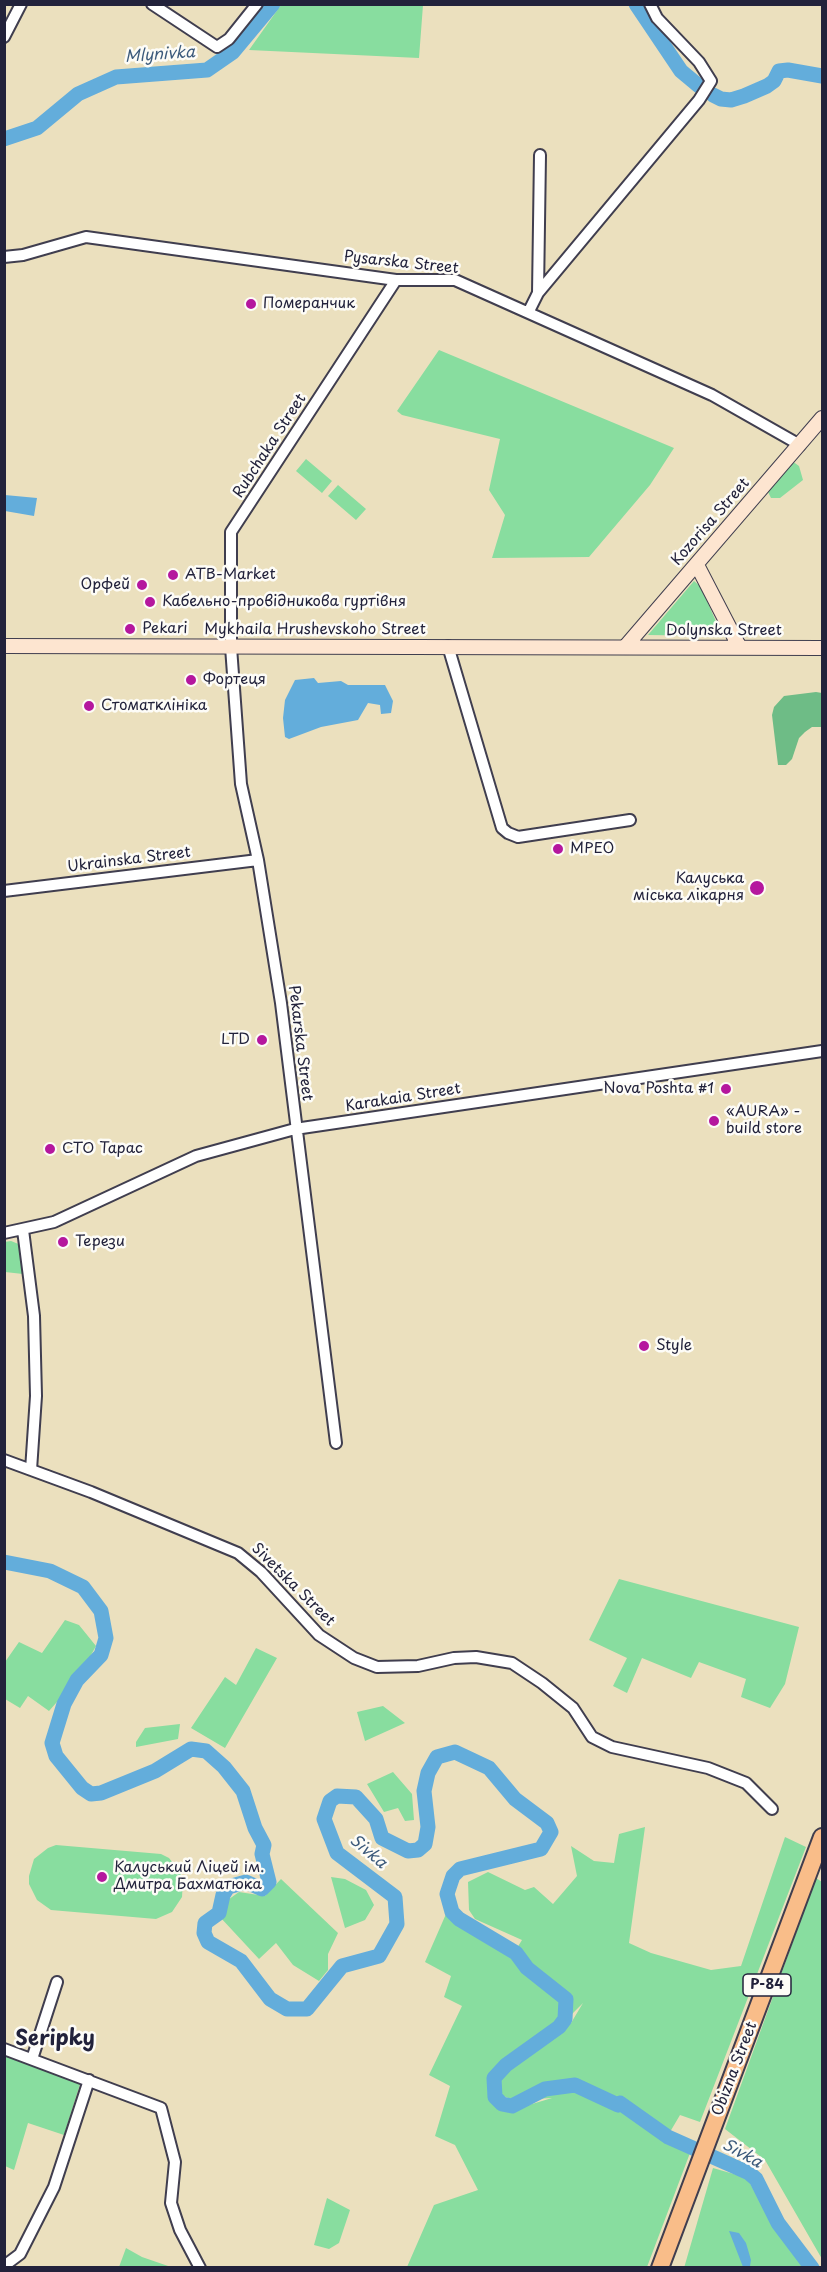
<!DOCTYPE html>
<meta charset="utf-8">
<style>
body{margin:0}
#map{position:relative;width:827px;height:2272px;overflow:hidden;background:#ebe0be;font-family:"Playpen Sans",sans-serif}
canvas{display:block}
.frame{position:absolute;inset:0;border:6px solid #22223b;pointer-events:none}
</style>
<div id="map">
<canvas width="827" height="2272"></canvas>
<div class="frame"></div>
</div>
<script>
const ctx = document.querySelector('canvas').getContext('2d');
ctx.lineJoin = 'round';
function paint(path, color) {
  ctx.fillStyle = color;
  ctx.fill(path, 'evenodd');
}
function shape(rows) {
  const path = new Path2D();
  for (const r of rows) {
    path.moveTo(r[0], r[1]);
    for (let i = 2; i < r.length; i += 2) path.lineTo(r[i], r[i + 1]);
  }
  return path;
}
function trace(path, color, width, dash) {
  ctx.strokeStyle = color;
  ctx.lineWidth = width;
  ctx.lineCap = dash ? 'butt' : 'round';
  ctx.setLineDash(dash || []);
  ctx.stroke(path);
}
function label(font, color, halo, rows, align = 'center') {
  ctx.font = font + ' "Playpen Sans",sans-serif';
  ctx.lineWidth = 5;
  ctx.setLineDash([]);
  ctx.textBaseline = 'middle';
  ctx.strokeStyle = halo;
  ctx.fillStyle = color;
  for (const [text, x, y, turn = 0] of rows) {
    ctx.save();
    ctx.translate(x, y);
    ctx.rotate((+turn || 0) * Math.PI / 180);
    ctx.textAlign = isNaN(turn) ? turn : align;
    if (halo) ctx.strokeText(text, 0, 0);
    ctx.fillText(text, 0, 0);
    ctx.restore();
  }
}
paint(shape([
 [281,5,423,5,419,58,249,50],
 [439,350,674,448,650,485,589,557,492,558,505,515,489,490,500,439,402,415,397,411],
 [306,459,332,481,322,493,296,471],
 [792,461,799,466,803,480,780,498,771,498,767,490],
 [338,485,366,509,356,520,328,496],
 [694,581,701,587,721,633,720,636,648,635],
 [11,1241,21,1245,23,1274,5,1272,4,1242],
 [619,1579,799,1627,785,1684,770,1708,741,1697,746,1679,699,1662,691,1678,642,1658,627,1693,613,1686,627,1658,589,1640],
 [65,1620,79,1625,96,1646,86,1664,64,1694,49,1711,28,1696,20,1708,5,1699,5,1662,19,1642,42,1653],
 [256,1648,277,1658,225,1748,191,1728,225,1677,236,1685],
 [383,1706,405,1723,365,1741,357,1712],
 [180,1724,178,1739,136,1747,136,1742,145,1728],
 [393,1772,412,1794,414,1820,405,1821,398,1808,384,1812,367,1784],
 [645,1827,629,1943,651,1953,711,1970,741,1966,785,1837,806,1847,700,2122,680,2115,670,2132,637,2109,632,2116,664,2140,690,2153,647,2267,407,2267,434,2205,478,2190,455,2145,435,2136,450,2086,429,2075,462,2006,444,1997,451,1976,425,1962,446,1914,512,1955,524,1970,561,2001,559,2019,491,2074,489,2099,512,2110,552,2098,513,2100,501,2095,498,2080,571,2023,583,2003,572,2014,569,2000,530,1965,517,1948,522,1940,475,1919,469,1910,468,1882,488,1872,525,1890,534,1887,553,1904,577,1876,571,1846,594,1861,614,1863,619,1834],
 [56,1845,161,1854,169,1858,180,1872,183,1880,182,1897,172,1912,156,1919,51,1910,37,1900,29,1884,29,1876,34,1859,48,1848],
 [331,1877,345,1879,366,1890,374,1905,365,1920,345,1928],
 [816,1878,822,1882,822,2259,765,2160,725,2129],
 [281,1879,338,1933,328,1954,328,1970,319,1981,293,1965,276,1943,259,1959,220,1917,225,1902,239,1892,265,1896],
 [4,2053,81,2081,64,2135,28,2123,14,2170,5,2166],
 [713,2168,744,2177,750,2183,773,2226,805,2267,684,2268],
 [327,2198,350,2210,339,2243,329,2249,314,2245],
 [126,2248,142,2257,171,2267,119,2267]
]), '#88dd9f');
paint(shape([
 [816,692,822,693,822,727,812,727,805,732,799,738,792,759,786,765,778,765,772,715,774,707,784,696]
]), '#6ebc86');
paint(shape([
 [5,495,37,498,34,516,5,511],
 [314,678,318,683,341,681,348,685,385,685,393,701,391,713,381,714,380,705,368,703,358,720,321,727,289,739,285,737,283,718,285,700,295,680],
 [729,2231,739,2233,746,2243,751,2260,750,2266,754,2267,743,2267]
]), '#63addb');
trace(shape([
 [636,4,681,71,699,86],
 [713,95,721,99,731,100,744,96,767,86,774,81,779,71,788,70,822,76],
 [4,139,37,128,78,94,116,77,207,70,233,52,273,4],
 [4,1562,50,1571,83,1587,101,1611,106,1638,101,1655,77,1680,64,1704,52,1743,56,1756,82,1788,91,1794,101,1793,155,1771,191,1749,206,1751,224,1767,243,1791,255,1828,264,1845,262,1854,269,1882,262,1889,246,1882,228,1887,223,1895,219,1913,205,1923,204,1933,208,1942,241,1961,270,1999,287,2009,307,2009,342,1966,379,1956,397,1924,395,1897,337,1853,324,1819,330,1801,337,1796,356,1797,376,1819,382,1838,408,1851,418,1850,425,1844,428,1827,424,1791,428,1773,437,1757,455,1752,489,1768,515,1799,547,1823,551,1832,541,1849,460,1869,453,1876,447,1894,452,1912,459,1919,516,1953,527,1968,566,1999,565,2019,559,2027,506,2065,494,2078,495,2097,502,2104,512,2106,545,2089,575,2085,618,2105,620,2103,668,2137,749,2173,756,2179,778,2223,812,2268]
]), '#63addb', 15);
const street = shape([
 [152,4,217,47,229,39,257,4],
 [4,37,21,4],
 [4,257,23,255,86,237,396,280,455,280,712,395,800,445],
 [538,293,540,155],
 [529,311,538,293,699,100,711,81,699,62,657,18,650,4],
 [448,646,502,828,508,833,518,837,630,820],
 [4,891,258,860],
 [23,1230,34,1316,36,1396,31,1470],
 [4,1233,54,1222,196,1156,295,1129,822,1051],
 [336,1443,281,1003,258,860,241,784,231,647,231,532,396,280],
 [4,1460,91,1492,238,1553,261,1572,319,1635,354,1658,377,1667,418,1666,454,1658,476,1657,512,1663,542,1683,573,1708,592,1737,612,1747,708,1768,746,1783,772,1809],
 [4,2049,161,2108,175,2162,171,2203,180,2230,200,2268],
 [32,2059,57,1982],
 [4,2266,20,2254,54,2187,89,2080]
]);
const secondary = shape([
 [697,565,740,648],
 [4,646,822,648],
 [625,647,822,418]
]);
const primary = shape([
 [660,2268,822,1837]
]);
trace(street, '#403e4f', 14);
trace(secondary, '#403e4f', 16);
trace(primary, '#403e4f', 20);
trace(street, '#fff', 10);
trace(secondary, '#fde5d0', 14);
trace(primary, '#f9bd89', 16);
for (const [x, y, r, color] of [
 [251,304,6,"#b5179e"],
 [173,575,6,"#b5179e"],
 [142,585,6,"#b5179e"],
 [150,602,6,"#b5179e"],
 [130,629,6,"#b5179e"],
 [191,680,6,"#b5179e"],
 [89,706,6,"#b5179e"],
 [558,849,6,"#b5179e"],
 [757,888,8,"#b5179e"],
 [262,1040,6,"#b5179e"],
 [726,1089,6,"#b5179e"],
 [714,1121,6,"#b5179e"],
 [50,1149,6,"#b5179e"],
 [63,1242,6,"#b5179e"],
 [644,1346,6,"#b5179e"],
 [102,1877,6,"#b5179e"]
]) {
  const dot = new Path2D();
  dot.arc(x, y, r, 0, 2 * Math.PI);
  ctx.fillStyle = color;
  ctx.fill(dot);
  trace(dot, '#fdfcf7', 2);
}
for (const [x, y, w] of [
 [767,1985,48]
]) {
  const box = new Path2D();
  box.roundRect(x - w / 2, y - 11, w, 22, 4.5);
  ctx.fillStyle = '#fdfcf7';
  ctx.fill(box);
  trace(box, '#22223b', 1.5);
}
label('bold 14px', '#22223b', null, [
 ["Р-84",767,1985]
]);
label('15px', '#22223b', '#fdfcf7', [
 ["Pysarska Street",401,263,6],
 ["Rubchaka Street",270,446,-57],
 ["Kozorisa Street",711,522,-49],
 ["Mykhaila Hrushevskoho Street",315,630],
 ["Dolynska Street",724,631],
 ["Ukrainska Street",129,860,-7],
 ["Pekarska Street",300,1043,83],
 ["Karakaia Street",403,1098,-9],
 ["Sivetska Street",293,1585,45],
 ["Obizna Street",735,2069,-69]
]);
label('15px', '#22223b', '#fdfcf7', [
 ["Померанчик",263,304],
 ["ATB-Market",185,575],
 ["Орфей",130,585,"right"],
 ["Кабельно-провідникова гуртівня",162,602],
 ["Pekari",142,629],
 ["Фортеця",203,680],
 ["Стоматклініка",101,706],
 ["МРЕО",570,849],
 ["Калуська",744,879,"right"],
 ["міська лікарня",744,896,"right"],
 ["LTD",250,1040,"right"],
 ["Nova Poshta #1",714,1089,"right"],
 ["«AURA» -",726,1112],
 ["build store",726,1129],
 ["СТО Тарас",62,1149],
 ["Терези",75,1242],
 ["Style",656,1346],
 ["Калуський Ліцей ім.",114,1868],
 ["Дмитра Бахматюка",114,1885]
], 'left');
label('italic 16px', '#3c5a7b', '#fdfcf7', [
 ["Mlynivka",160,55,-4],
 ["Sivka",368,1852,40],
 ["Sivka",742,2154,29]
]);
label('bold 21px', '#22223b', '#fdfcf7', [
 ["Seripky",55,2039]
]);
</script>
